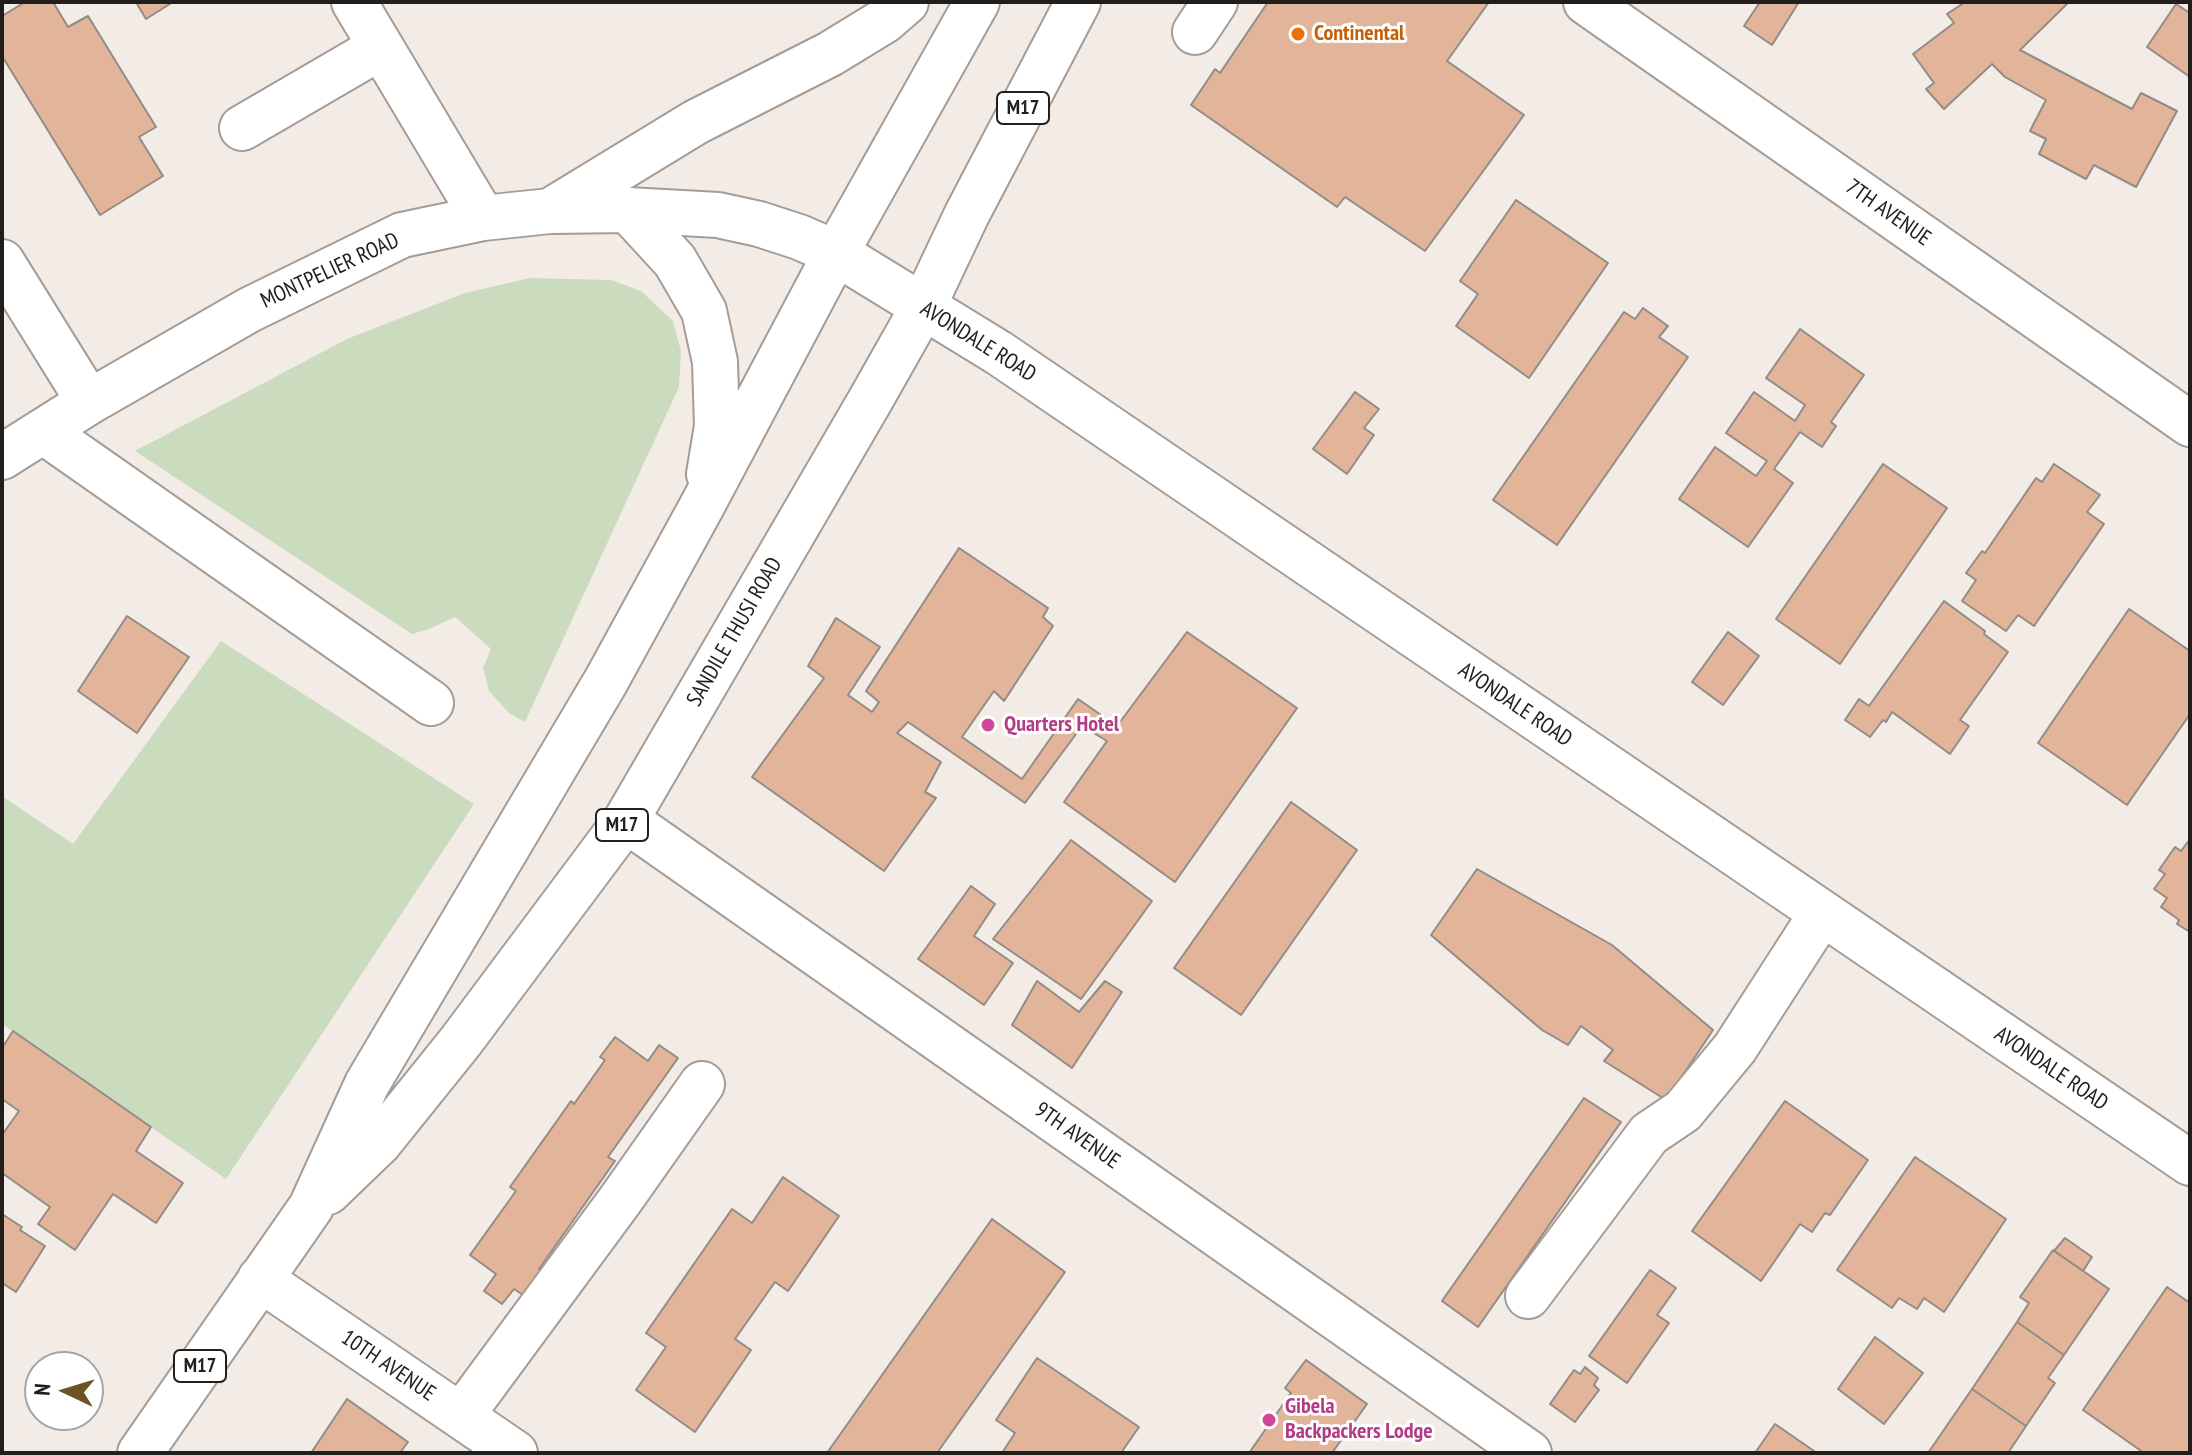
<!DOCTYPE html>
<style>
body{margin:0}
#map{position:relative;width:2192px;height:1455px;overflow:hidden;background:#f3ebe6;font-family:"PT Sans Narrow",sans-serif}
canvas{display:block}
.frame{position:absolute;inset:0;border:4px solid #211e1c;pointer-events:none}
.north{position:absolute;left:24px;top:1351px;width:80px;height:80px;box-sizing:border-box;background:#fff;border:2px solid #a6a5a4;border-radius:50%;rotate:274deg;font-size:22px;font-weight:700;line-height:32px;text-align:center;color:#211e1c}
.north::after{content:'';display:block;margin:auto;width:28px;height:36px;background:#6e5125;clip-path:polygon(50% 0,100% 100%,50% 72%,0 100%)}
</style>
<div id="map">
<canvas width="2192" height="1455"></canvas>
<div class="frame"></div>
<div class="north">N</div>
</div>
<script>
const ctx = document.querySelector('canvas').getContext('2d');
ctx.lineJoin = 'round';
function paint(path, color) {
  ctx.fillStyle = color;
  ctx.fill(path, 'evenodd');
}
function shape(rows) {
  const path = new Path2D();
  for (const r of rows) {
    path.moveTo(r[0], r[1]);
    for (let i = 2; i < r.length; i += 2) path.lineTo(r[i], r[i + 1]);
  }
  return path;
}
function trace(path, color, width, dash) {
  ctx.strokeStyle = color;
  ctx.lineWidth = width;
  ctx.lineCap = dash ? 'butt' : 'round';
  ctx.setLineDash(dash || []);
  ctx.stroke(path);
}
function label(font, color, halo, rows, align = 'center') {
  ctx.font = font + ' "PT Sans Narrow",sans-serif';
  ctx.lineWidth = 6;
  ctx.setLineDash([]);
  ctx.textBaseline = 'middle';
  ctx.strokeStyle = halo;
  ctx.fillStyle = color;
  for (const [text, x, y, turn = 0] of rows) {
    ctx.save();
    ctx.translate(x, y);
    ctx.rotate((+turn || 0) * Math.PI / 180);
    ctx.textAlign = isNaN(turn) ? turn : align;
    if (halo) ctx.strokeText(text, 0, 0);
    ctx.fillText(text, 0, 0);
    ctx.restore();
  }
}
paint(shape([
 [530,278,611,280,641,291,673,321,681,351,679,387,525,722,509,713,489,691,483,668,491,649,455,617,429,629,412,634,135,451,347,339,465,293],
 [221,641,474,804,226,1179,2,1024,2,796,73,844]
]), '#cbdcbe');
const building = shape([
 [25,2,53,2,68,27,88,16,156,127,139,137,163,176,100,215,2,56,2,16,25,2],
 [136,2,173,2,146,19,136,2],
 [1268,2,1489,2,1447,61,1524,115,1425,251,1345,197,1337,207,1191,105,1215,69,1220,73,1268,2],
 [1760,2,1799,2,1772,45,1744,26,1760,2],
 [1965,2,2069,2,2020,50,2132,109,2141,93,2177,111,2136,187,2094,165,2086,179,2039,154,2046,139,2030,131,2046,100,2005,77,1992,64,1944,109,1926,89,1934,83,1913,54,1954,23,1947,14,1965,2],
 [2176,4,2190,13,2190,77,2147,47,2176,4],
 [1516,200,1608,263,1529,378,1456,326,1478,294,1460,281,1516,200],
 [1643,308,1668,326,1659,337,1688,357,1557,545,1493,500,1624,312,1635,319,1643,308],
 [1800,329,1864,375,1831,422,1836,426,1822,447,1800,432,1774,469,1793,483,1748,547,1679,499,1715,447,1756,476,1767,461,1726,433,1754,392,1795,421,1805,405,1766,378,1800,329],
 [1355,392,1379,409,1364,428,1374,435,1347,474,1313,449,1355,392],
 [1883,464,1947,508,1840,664,1776,619,1883,464],
 [2054,464,2100,495,2087,512,2104,524,2034,626,2018,615,2006,631,1962,601,1976,580,1966,573,1982,551,1985,553,2036,478,2042,482,2054,464],
 [959,548,1048,608,1043,617,1053,626,1004,701,994,691,962,737,1022,779,1078,699,1117,726,1187,632,1297,708,1175,882,1064,802,1107,741,1082,726,1025,803,908,722,897,733,941,762,925,792,936,798,884,871,752,777,824,678,808,666,836,618,880,647,848,695,872,712,879,702,866,691,959,548],
 [1944,601,1985,631,1984,634,2008,652,1960,720,1969,726,1950,754,1892,712,1886,722,1883,720,1870,737,1845,720,1859,699,1869,706,1944,601],
 [2129,609,2190,651,2190,714,2127,805,2038,743,2129,609],
 [127,616,189,657,137,733,78,691,127,616],
 [1728,632,1759,656,1723,705,1692,682,1728,632],
 [1291,802,1357,850,1241,1015,1174,968,1291,802],
 [2190,839,2190,932,2177,924,2179,920,2161,907,2167,898,2154,889,2165,874,2159,870,2175,847,2181,851,2190,839],
 [1071,840,1152,901,1081,999,993,939,1071,840],
 [1477,869,1612,945,1713,1030,1666,1100,1604,1061,1613,1050,1581,1026,1568,1045,1542,1030,1431,935,1477,869],
 [971,886,995,904,974,936,1013,963,984,1005,918,959,971,886],
 [1037,981,1079,1012,1105,981,1122,992,1072,1068,1012,1025,1037,981],
 [13,1031,151,1127,136,1151,183,1183,156,1223,113,1194,75,1250,38,1224,50,1207,2,1173,2,1135,19,1111,2,1099,2,1048,13,1031],
 [615,1037,648,1061,659,1045,678,1058,608,1157,615,1161,539,1269,549,1276,532,1301,514,1289,502,1304,484,1291,496,1274,470,1255,516,1191,510,1187,571,1101,574,1104,605,1060,600,1057,615,1037],
 [1584,1098,1621,1122,1478,1327,1442,1301,1584,1098],
 [1785,1101,1868,1160,1830,1215,1825,1213,1812,1232,1800,1224,1761,1281,1692,1231,1785,1101],
 [1915,1157,2006,1219,1944,1312,1924,1298,1917,1309,1899,1298,1892,1308,1837,1270,1915,1157],
 [783,1177,839,1216,788,1291,775,1282,735,1339,751,1350,695,1432,636,1390,666,1347,646,1333,732,1209,752,1223,783,1177],
 [2,1214,22,1227,20,1230,45,1246,16,1292,2,1283,2,1214],
 [992,1219,1065,1272,937,1453,827,1453,992,1219],
 [2065,1238,2092,1257,2083,1271,2054,1251,2065,1238],
 [2053,1250,2109,1289,2064,1355,2017,1322,2029,1303,2020,1297,2053,1250],
 [1650,1270,1676,1288,1657,1315,1669,1323,1627,1383,1589,1356,1650,1270],
 [2167,1287,2190,1303,2190,1453,2144,1453,2083,1410,2167,1287],
 [2017,1322,2064,1355,2048,1378,2055,1383,2026,1426,1972,1389,2017,1322],
 [1875,1337,1923,1373,1884,1424,1838,1389,1875,1337],
 [1037,1358,1139,1427,1121,1453,1002,1453,1015,1433,996,1420,1037,1358],
 [1306,1360,1367,1404,1332,1453,1249,1453,1291,1393,1285,1388,1306,1360],
 [1585,1367,1598,1378,1594,1385,1599,1390,1575,1422,1550,1404,1574,1370,1580,1374,1585,1367],
 [1972,1389,2026,1426,2008,1453,1928,1453,1972,1389],
 [347,1399,408,1442,400,1453,311,1453,347,1399],
 [1775,1424,1817,1453,1755,1453,1775,1424]
]);
paint(building, '#e2b59a');
trace(building, '#928b86', 2);
const minor = shape([
 [354,2,483,218],
 [1586,2,2190,424],
 [1195,32,1215,2],
 [242,128,381,47],
 [2,262,89,402],
 [44,432,431,703],
 [2,457,89,402,249,310,402,235,483,218,550,211,628,210,718,215,759,224,799,237,836,253,999,353,2190,1163],
 [626,820,1529,1453],
 [260,1279,515,1453],
 [1528,1296,1649,1134,1683,1111,1735,1048,1822,913],
 [461,1416,621,1199,702,1084]
]);
const major = shape([
 [628,210,675,261,704,311,715,362,717,426,709,474],
 [550,211,696,122,830,54,884,21,906,2],
 [328,1192,379,1143,461,1041,626,820,871,399,923,307,967,214,1078,2],
 [140,1453,311,1207,367,1084,606,681,703,504,836,253,977,2]
]);
trace(minor, '#a49c97', 48);
trace(major, '#a49c97', 48);
trace(minor, '#fff', 44);
trace(major, '#fff', 44);
for (const [x, y, r, color] of [
 [1298,34,8,"#e8710a"],
 [988,725,8,"#d1479c"],
 [1269,1420,8,"#d1479c"]
]) {
  const dot = new Path2D();
  dot.arc(x, y, r, 0, 2 * Math.PI);
  ctx.fillStyle = color;
  ctx.fill(dot);
  trace(dot, '#fff', 3);
}
for (const [x, y, w] of [
 [1023,108,52],
 [622,825,52],
 [200,1366,52]
]) {
  const box = new Path2D();
  box.roundRect(x - w / 2, y - 16, w, 32, 6);
  ctx.fillStyle = '#fff';
  ctx.fill(box);
  trace(box, '#211e1c', 2);
}
label('bold 20px', '#211e1c', null, [
 ["M17",1023,108],
 ["M17",622,825],
 ["M17",200,1366]
]);
label('bold 22px', '#c56008', '#fff', [
 ["Continental",1314,34]
], 'left');
label('22px', '#211e1c', '#fff', [
 ["7TH AVENUE",1888,213,35],
 ["MONTPELIER ROAD",330,271,-25],
 ["AVONDALE ROAD",978,342,32],
 ["SANDILE THUSI ROAD",735,632,-60],
 ["AVONDALE ROAD",1515,705,34],
 ["AVONDALE ROAD",2051,1069,34],
 ["9TH AVENUE",1077,1136,35],
 ["10TH AVENUE",388,1366,34]
]);
label('bold 22px', '#b23c85', '#fff', [
 ["Quarters Hotel",1004,725],
 ["Gibela",1285,1407],
 ["Backpackers Lodge",1285,1432]
], 'left');
</script>
